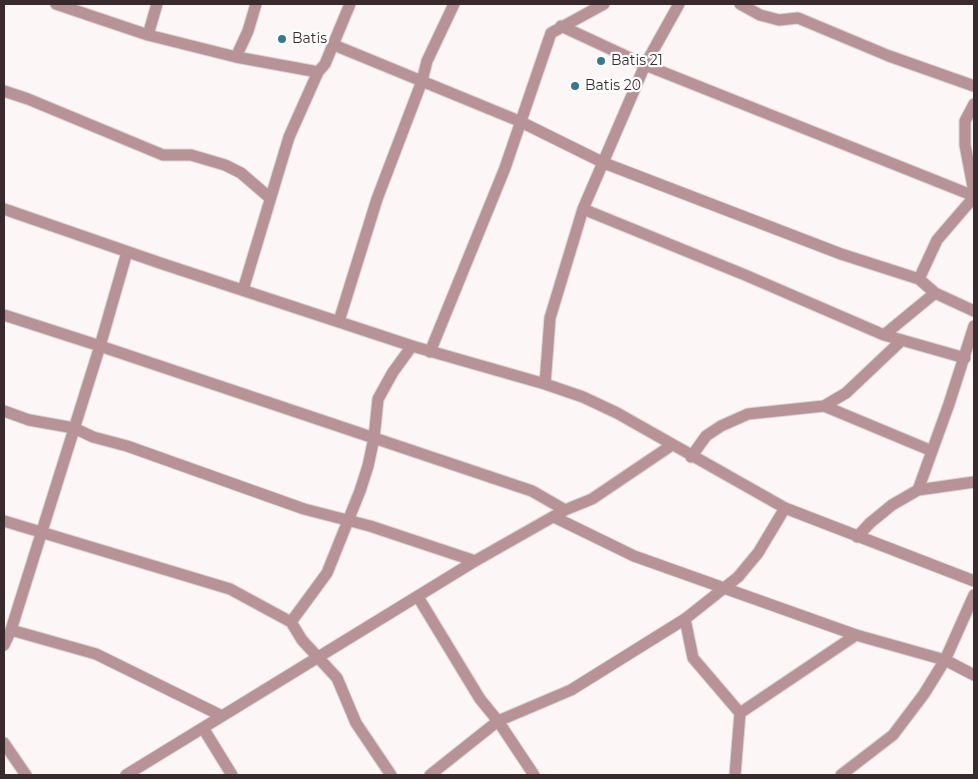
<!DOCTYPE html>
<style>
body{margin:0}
#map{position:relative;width:978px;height:779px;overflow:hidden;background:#fdf6f7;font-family:Montserrat,sans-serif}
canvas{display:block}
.frame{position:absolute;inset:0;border:5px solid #392b2d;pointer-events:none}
</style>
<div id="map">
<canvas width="978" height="779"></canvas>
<div class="frame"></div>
</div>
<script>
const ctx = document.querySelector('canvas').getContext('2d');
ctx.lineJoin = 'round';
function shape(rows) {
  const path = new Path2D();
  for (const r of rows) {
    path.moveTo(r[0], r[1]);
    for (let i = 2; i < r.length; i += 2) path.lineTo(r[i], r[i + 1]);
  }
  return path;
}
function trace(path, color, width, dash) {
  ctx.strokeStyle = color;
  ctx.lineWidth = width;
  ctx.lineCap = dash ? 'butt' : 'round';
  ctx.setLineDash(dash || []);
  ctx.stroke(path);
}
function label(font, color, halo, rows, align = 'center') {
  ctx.font = font + ' Montserrat,sans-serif';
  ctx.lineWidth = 4.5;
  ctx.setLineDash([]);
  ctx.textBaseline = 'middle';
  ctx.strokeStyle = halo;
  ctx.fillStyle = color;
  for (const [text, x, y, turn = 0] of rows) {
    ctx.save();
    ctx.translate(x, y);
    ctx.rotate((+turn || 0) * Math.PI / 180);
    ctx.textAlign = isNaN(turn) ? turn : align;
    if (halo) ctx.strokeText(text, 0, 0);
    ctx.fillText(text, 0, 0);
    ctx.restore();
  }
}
const street = shape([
 [56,4,148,35,236,57,318,72],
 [740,4,760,15,779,20,798,18,889,56,974,86],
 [561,26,645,65,974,196],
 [148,35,157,4],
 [334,45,519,121,604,163,841,254,919,279,935,293,974,311],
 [236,57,248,31,256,4],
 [4,91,28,99,163,155,191,155,225,165,241,173,270,198],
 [974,104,965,121,965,145,974,192],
 [4,209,160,263,412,346,545,384,583,397,617,413,785,508,974,581],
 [583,209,745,275,884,335,965,358],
 [919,279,937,240,974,197],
 [243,290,289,137,318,72,325,64,350,4],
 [4,315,100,346,127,252],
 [339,321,377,199,422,81,427,61,454,4],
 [884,335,935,293],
 [430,352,505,168,551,33,604,4],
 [545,384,550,318,583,209,645,65,679,4],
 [824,406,932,451],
 [4,411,29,420,74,428,93,437,127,446,304,509,370,526,475,561],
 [691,457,706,436,721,426,748,414,824,406,846,393,902,340],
 [918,490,949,404,974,326],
 [554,517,634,556,856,635,945,660,974,675],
 [4,521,230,589,291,622,302,640,337,678,356,723,391,775],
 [857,537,870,523,892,505,918,490,974,482],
 [418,597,480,699,498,721,534,775],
 [685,619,693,658,740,713,735,775],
 [291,622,327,573,360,491,368,466,374,438,378,399,393,372,412,346],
 [11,630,96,654,222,716],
 [4,645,11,630,100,346,532,491,565,510],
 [740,713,856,635],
 [203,728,232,775],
 [4,743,26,775],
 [126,775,475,561,565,510,592,499,672,445],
 [430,775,498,721,571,690,685,619,738,577,758,553,785,508],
 [841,775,893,735,924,694,945,660,974,595]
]);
trace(street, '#dad1d3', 13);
trace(street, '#b79296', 11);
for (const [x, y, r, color] of [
 [282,39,5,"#37788b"],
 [601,61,5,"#37788b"],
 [575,86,5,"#37788b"]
]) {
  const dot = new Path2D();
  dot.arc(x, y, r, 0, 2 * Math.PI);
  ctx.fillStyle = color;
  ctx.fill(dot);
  trace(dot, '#fff', 2);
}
label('14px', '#392b2d', '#fff', [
 ["Batis",292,39],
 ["Batis 21",611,61],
 ["Batis 20",585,86]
], 'left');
</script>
